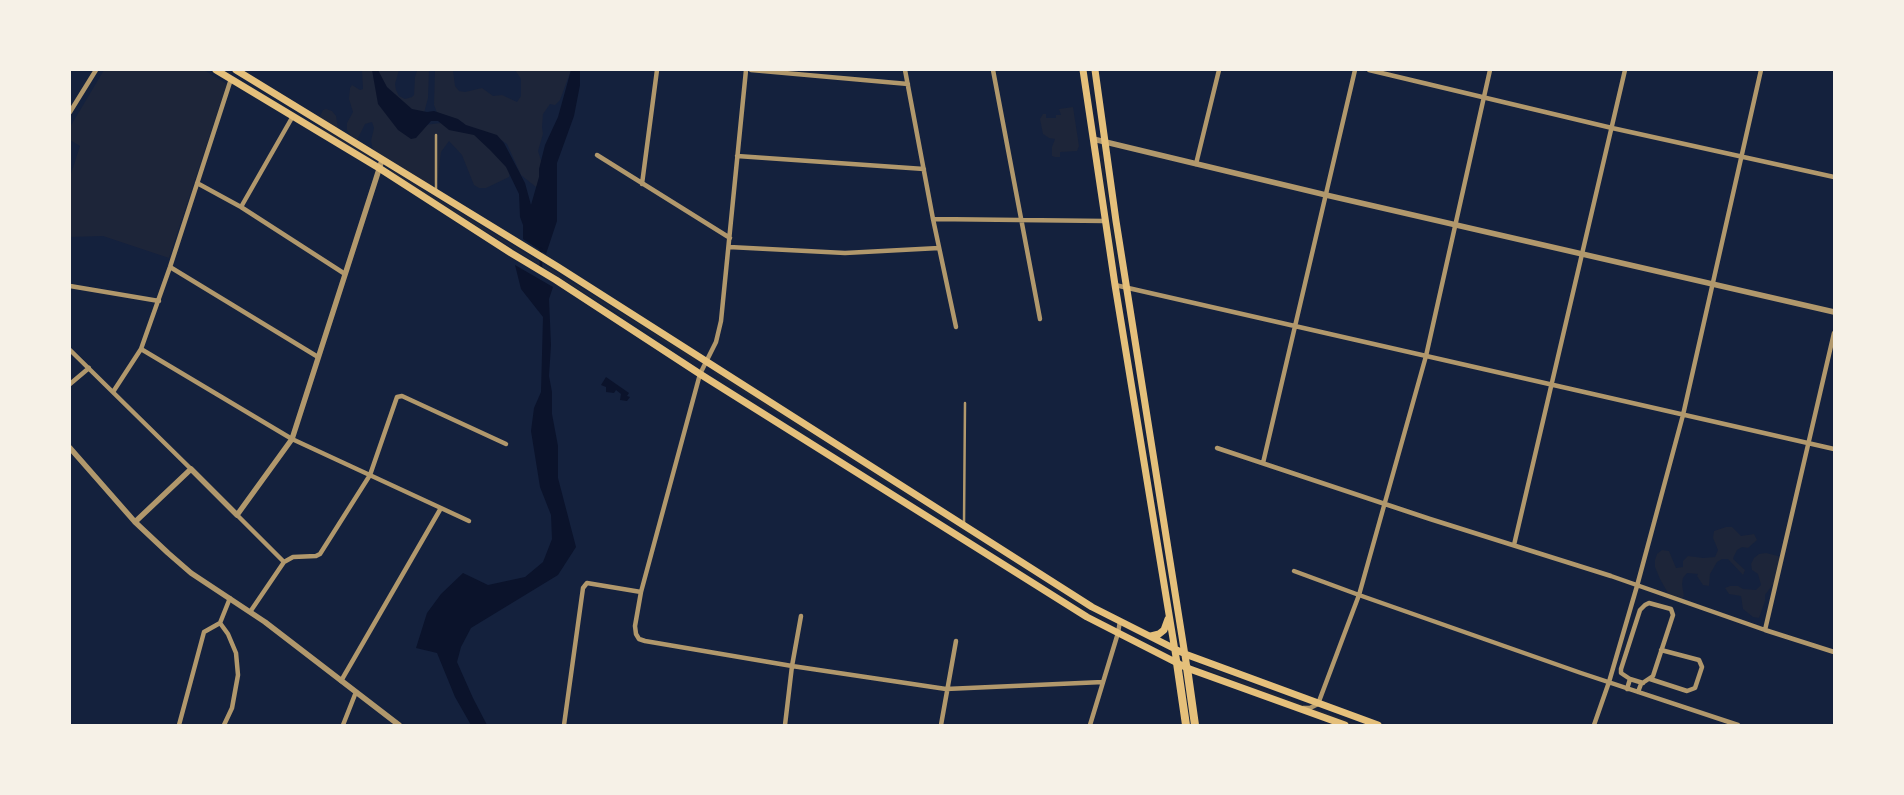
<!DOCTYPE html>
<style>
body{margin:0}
#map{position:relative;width:1904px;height:795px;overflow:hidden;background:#14213d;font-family:"Times New Roman",serif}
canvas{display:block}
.frame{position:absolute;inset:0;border:71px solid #f6f1e7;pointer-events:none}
</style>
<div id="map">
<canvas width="1904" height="795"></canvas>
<div class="frame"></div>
</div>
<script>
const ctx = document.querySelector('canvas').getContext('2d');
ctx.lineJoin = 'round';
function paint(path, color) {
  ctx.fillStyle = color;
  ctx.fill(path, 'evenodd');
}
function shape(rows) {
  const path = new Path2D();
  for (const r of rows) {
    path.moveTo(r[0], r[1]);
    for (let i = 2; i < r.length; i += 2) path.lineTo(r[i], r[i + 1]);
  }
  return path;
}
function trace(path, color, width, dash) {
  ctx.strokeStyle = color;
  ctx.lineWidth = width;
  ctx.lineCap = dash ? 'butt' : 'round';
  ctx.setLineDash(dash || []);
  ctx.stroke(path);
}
paint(shape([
 [104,70,204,70,227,84,169,258,103,236,70,237,70,177,80,146,70,140,70,127],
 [362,70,399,70,395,84,396,90,399,96,405,99,412,97,414,95,415,77,417,71,429,70,428,98,424,113,424,125,441,123,434,105,435,70,453,70,455,86,459,91,465,92,482,88,493,96,502,95,517,102,521,96,521,79,515,70,571,70,560,100,555,105,550,104,543,114,542,127,543,134,538,151,544,170,542,183,536,187,521,175,507,144,501,140,510,171,509,177,486,188,479,188,474,185,462,155,449,141,441,152,438,177,432,187,374,154,371,141,374,128,372,122,365,124,357,140,352,138,347,130,347,123,353,112,349,99,350,88,352,85,360,90,363,89],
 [1073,107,1079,146,1077,151,1060,152,1060,157,1055,157,1052,156,1052,147,1055,139,1049,138,1043,134,1040,119,1043,114,1046,114,1046,118,1056,118,1056,115,1061,115,1059,109],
 [326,109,332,111,336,116,338,128,335,135,373,158,373,161,320,129,320,126,322,126,320,116,323,110],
 [1102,155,1119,275,1118,276,1100,156],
 [390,170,392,170,697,360,694,361,390,172],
 [714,371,1109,623,1109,624,713,373],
 [1726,527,1732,527,1741,536,1754,534,1757,540,1748,548,1742,547,1737,550,1734,556,1733,559,1745,570,1743,575,1728,559,1722,559,1717,562,1710,574,1709,586,1703,585,1697,576,1698,574,1687,573,1683,578,1682,584,1684,596,1681,601,1669,595,1660,579,1655,567,1655,560,1657,554,1662,550,1669,551,1676,568,1683,567,1683,561,1688,556,1703,558,1715,557,1718,550,1713,538,1714,531],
 [1766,553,1778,556,1780,562,1777,579,1765,595,1765,601,1759,618,1753,617,1743,609,1741,596,1729,594,1725,588,1730,586,1738,586,1743,589,1756,590,1761,585,1758,574,1752,570,1751,564,1754,558,1759,554],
 [1194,662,1308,706,1362,725,1353,725,1306,709,1195,665]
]), '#1d2539');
paint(shape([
 [372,70,378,70,387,87,412,109,427,112,434,111,458,119,466,125,497,135,504,143,525,183,531,205,539,177,539,169,545,145,558,117,571,70,580,70,580,85,574,116,557,163,557,221,546,254,523,239,523,225,520,217,519,194,506,167,490,150,474,135,449,130,438,121,431,121,416,138,411,139,398,130,378,104],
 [515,265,553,287,549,299,551,345,549,376,552,392,552,414,558,446,558,478,576,547,558,575,471,628,461,647,457,662,473,698,487,725,471,725,455,697,437,653,416,648,427,613,441,594,463,573,488,585,525,577,543,562,552,539,551,515,540,487,531,431,534,408,541,392,543,317,521,289],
 [606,377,629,393,627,396,630,397,627,401,620,400,621,394,616,390,614,393,606,392,606,387,601,385]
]), '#0b132b');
trace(shape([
 [541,268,541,249]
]), '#0b132b', 2.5);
trace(shape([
 [436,135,436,191],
 [964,524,965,403]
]), '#b1986c', 2.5);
trace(shape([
 [746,70,721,321,716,342,700,374,641,592,635,626,636,634,639,639,645,641,792,666,946,689,1103,682],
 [751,70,908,84],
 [905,70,933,219,956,327],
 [993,70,1040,319],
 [1369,70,1612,128,1834,177],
 [70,112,96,70],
 [597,155,730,238],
 [737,156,924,169],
 [1196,164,1219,70],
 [197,183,241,207,345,274],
 [642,184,657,70],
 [241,207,293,116],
 [933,219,1105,221],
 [729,247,845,253,939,248],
 [170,267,318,357],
 [1115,285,1834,449],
 [70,286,159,301],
 [141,349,292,439,469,521],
 [70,350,191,469],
 [70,384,89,368],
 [113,392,141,349,170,267,231,79],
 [1217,448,1430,519,1611,576,1765,630,1834,652],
 [1263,463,1355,70],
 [237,515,284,562],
 [1514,545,1625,70],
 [1294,571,1359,595,1581,673,1738,725],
 [250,612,284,562,293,557,316,556,320,554,370,475,397,397,402,396,506,444],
 [1765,630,1834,333],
 [1630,679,1643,683],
 [1650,679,1687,691,1695,688,1702,667,1699,660,1661,650],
 [341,681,441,508],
 [1627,689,1630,679,1621,673,1621,669,1640,610,1645,605,1649,603,1671,609,1673,615,1653,676,1641,684,1638,692],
 [1303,708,1310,708,1318,704,1359,595,1426,356,1490,70],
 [179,725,204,632,220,623],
 [224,725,232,708,238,675,236,653,228,634,220,623,230,598],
 [343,725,356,692],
 [564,725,583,588,587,583,641,592],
 [785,725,792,666,801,616],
 [941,725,956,641],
 [1090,725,1118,633,1120,621],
 [1594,725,1609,682,1637,586,1683,415,1761,70]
]), '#b1986c', 4.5);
trace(shape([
 [1093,139,1326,195,1834,312],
 [70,448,135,522,168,553,191,573,265,622,399,725],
 [135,522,191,469,237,515,292,439,382,160]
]), '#b1986c', 5.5);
trace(shape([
 [216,70,379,168,511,253,556,280,700,374,1087,617,1187,668,1345,725],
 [236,70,558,267,1092,607,1185,654,1378,725],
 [1083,70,1115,285,1177,663],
 [1095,70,1116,221,1187,668],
 [1151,636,1159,634,1164,630,1168,619]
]), '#e5c07b', 7);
trace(shape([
 [1177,663,1186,725],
 [1187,668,1195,725]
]), '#e5c07b', 8);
</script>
